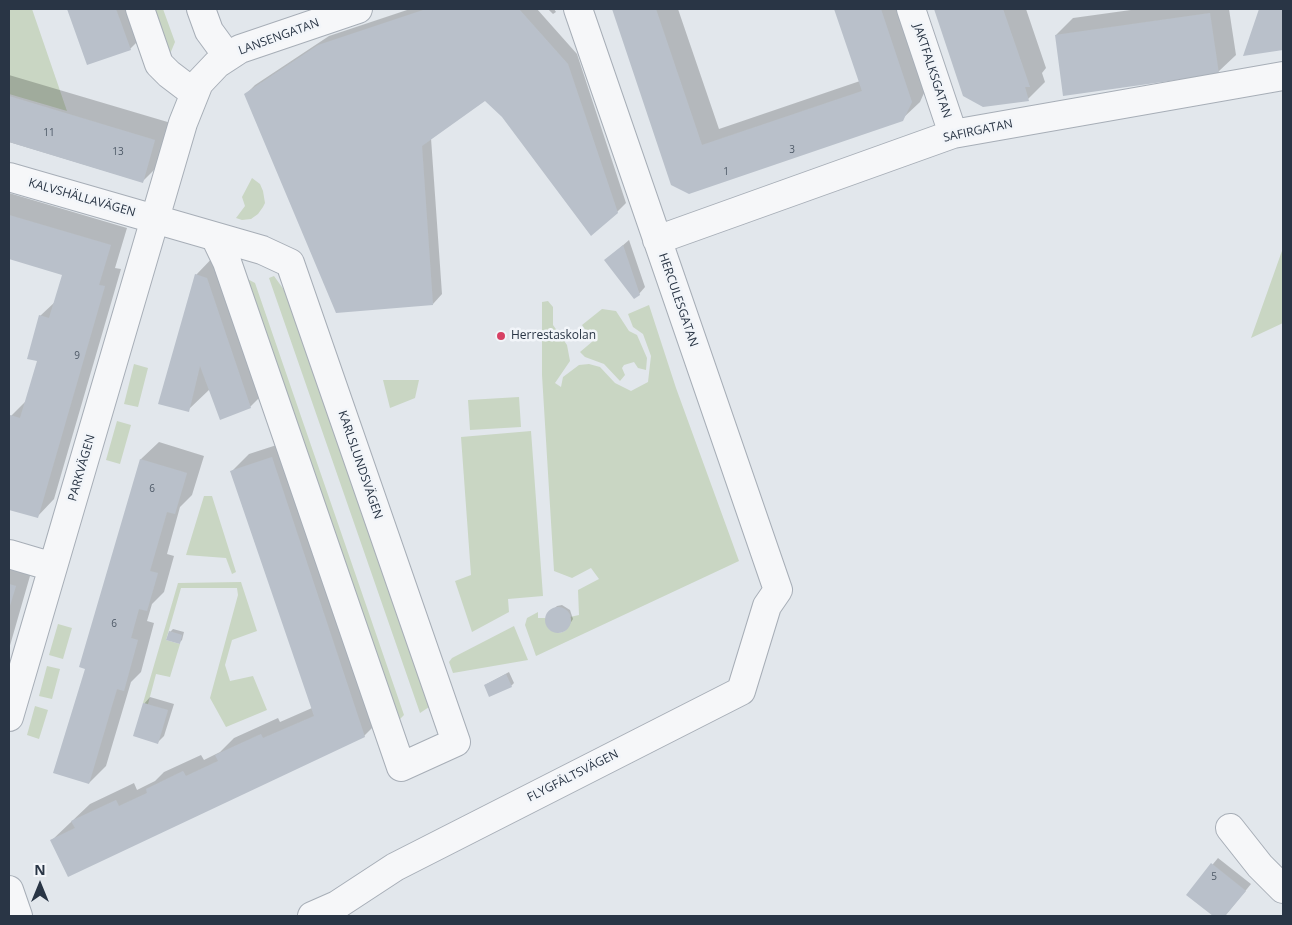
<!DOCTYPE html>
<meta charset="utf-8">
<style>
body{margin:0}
#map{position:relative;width:1292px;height:925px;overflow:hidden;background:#e2e7ec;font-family:"Open Sans",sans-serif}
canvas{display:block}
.frame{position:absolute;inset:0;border:10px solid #293545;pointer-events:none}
.north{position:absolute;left:15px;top:860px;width:50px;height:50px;-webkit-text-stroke:4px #f2f5f9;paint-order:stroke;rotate:0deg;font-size:14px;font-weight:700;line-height:20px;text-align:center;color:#293545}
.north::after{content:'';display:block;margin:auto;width:18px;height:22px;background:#293545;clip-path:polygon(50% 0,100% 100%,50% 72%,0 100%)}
</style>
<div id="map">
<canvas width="1292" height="925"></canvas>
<div class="frame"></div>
<div class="north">N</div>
</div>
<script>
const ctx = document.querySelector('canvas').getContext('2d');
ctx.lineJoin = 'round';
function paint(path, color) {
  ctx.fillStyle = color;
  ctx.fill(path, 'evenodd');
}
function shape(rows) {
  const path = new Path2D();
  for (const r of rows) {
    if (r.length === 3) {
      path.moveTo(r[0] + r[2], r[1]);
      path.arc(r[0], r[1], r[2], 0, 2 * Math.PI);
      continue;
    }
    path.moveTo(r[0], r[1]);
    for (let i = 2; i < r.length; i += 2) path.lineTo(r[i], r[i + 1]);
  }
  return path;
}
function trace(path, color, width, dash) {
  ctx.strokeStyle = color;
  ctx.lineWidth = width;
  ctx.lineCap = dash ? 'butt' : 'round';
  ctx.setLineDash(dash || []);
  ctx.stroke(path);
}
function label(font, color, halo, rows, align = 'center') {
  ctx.font = font + ' "Open Sans",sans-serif';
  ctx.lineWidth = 5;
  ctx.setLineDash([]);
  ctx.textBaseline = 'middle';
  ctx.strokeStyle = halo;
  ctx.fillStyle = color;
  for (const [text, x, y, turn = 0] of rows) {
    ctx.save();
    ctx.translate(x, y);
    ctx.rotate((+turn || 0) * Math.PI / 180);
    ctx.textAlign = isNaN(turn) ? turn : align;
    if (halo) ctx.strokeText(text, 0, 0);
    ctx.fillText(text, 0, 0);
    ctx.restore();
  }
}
paint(shape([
 [9,9,32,9,67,111,9,94],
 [148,9,163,9,175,42,170,54],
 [252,178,260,184,263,191,265,203,263,207,258,214,251,219,242,220,236,218,245,206,242,197],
 [1283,248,1283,323,1251,338],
 [240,275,255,283,404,715,395,724],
 [274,276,287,294,429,707,420,713,269,278],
 [548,301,553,307,553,325,567,345,570,361,555,383,561,387,563,377,579,365,589,364,600,367,615,383,631,391,648,382,651,356,643,334,633,327,628,314,649,305,676,388,739,561,536,656,525,625,527,618,538,612,538,618,546,618,547,626,550,630,560,633,565,631,571,622,570,617,579,615,578,590,599,579,591,568,572,578,554,571,542,375,542,302],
 [602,309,616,311,629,331,637,335,647,358,646,370,638,368,634,362,624,365,622,368,625,375,620,381,604,364,585,357,580,352,593,341,582,325],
 [134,364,148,368,138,407,124,404],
 [383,380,419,380,415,398,390,408],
 [519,397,521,427,470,430,468,400],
 [117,421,131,425,120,464,106,460],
 [531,431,543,596,508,599,509,612,472,632,455,581,471,575,461,437],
 [204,496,212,496,236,572,232,574,226,558,186,555],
 [241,582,257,631,232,640,225,665,230,681,253,676,267,710,226,727,210,698,238,595,237,588,181,588,166,640,180,644,170,677,156,674,148,704,143,703,178,583],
 [58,624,72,628,63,659,49,655],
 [514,626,528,660,453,673,449,662,452,658],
 [47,666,60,669,52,699,39,696],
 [35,706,48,710,39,739,27,735]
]), '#c9d6c3');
paint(shape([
 [68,9,139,9,147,32,130,49,88,64],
 [410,9,537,9,577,54,626,203,617,212,503,116,486,99,431,138,442,294,433,304,245,95,255,85,329,36],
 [548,9,554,9,556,12,553,14],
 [614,9,678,9,719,129,860,81,836,9,904,9,928,84,920,102,902,119,672,184],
 [935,9,1026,9,1046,68,1042,73,1045,82,1028,99,964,95],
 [1138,9,1229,9,1236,55,1218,72,1056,35,1073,18],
 [1260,9,1283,9,1283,49,1245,54],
 [9,75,171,123,160,164,142,182,9,142],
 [9,193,127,228,115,268,121,269,54,499,37,517,9,508,9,424,11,416,27,400,38,360,40,316,56,301,64,274,9,258],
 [629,240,645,287,639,294,606,260],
 [218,252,272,385,250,407,210,389,188,410,196,275],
 [289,441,381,719,364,736,52,840,90,804,134,783,137,790,155,781,164,772,201,755,204,760,220,752,234,738,278,718,280,722,312,708,231,472,249,454],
 [159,442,204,456,192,495,180,507,167,554,174,556,164,592,152,604,147,621,154,623,141,672,131,682,106,766,89,783,86,668,81,666,141,459],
 [9,561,32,569,9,649],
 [562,605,570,610,573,619,568,627,560,632,551,629,547,621,550,612,557,606],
 [173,629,184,632,182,640,179,643,170,632],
 [509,672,514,683,511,686,485,685],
 [150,697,174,704,164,736,158,742,144,704],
 [1218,858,1251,884,1225,916,1215,916,1188,894]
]), '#0003');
paint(shape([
 [67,9,116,9,131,50,87,65],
 [426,9,519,9,568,64,618,213,591,236,502,117,485,101,422,146,433,305,336,313,244,94,318,45],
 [612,9,656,9,702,145,862,91,834,9,881,9,912,102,903,121,689,194,671,185],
 [934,9,1003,9,1030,87,1025,87,1029,101,983,107,963,96],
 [1259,9,1283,9,1283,50,1243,56],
 [1210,13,1219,74,1063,96,1055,35],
 [9,96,155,140,143,183,9,142],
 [9,215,111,245,99,285,105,286,38,518,9,510,9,419,10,415,20,418,37,361,27,359,39,315,49,318,62,275,9,259],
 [623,245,640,295,634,299,604,260],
 [195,274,207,278,251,408,220,420,200,366,189,412,158,404],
 [272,457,365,737,68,877,50,840,75,828,71,821,116,800,119,806,147,793,146,789,183,771,186,776,218,761,215,755,261,734,263,738,314,716,230,471],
 [140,459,187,473,175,514,167,512,150,571,158,573,147,611,139,609,131,638,138,640,124,691,117,689,89,784,53,773,85,669,79,667],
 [9,584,16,586,9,609],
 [558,620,13],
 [169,631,182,635,180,644,166,640],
 [506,674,512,687,489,697,484,685],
 [143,703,168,710,158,744,133,736],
 [1211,863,1246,891,1225,916,1213,916,1186,895]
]), '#b9c0ca');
const minor = shape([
 [140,9,159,64,169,74,194,93],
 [201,9,209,31,228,57],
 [911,9,953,134],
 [9,177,262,250,290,263,456,742,401,767,227,262,215,237],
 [657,240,953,134,1283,76],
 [9,554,53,567],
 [9,717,183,123,199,83,217,64,240,49,358,9],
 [1230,828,1260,866,1283,889],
 [9,890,18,916],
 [312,916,337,905,395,867,741,691,767,606,778,590,578,9]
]);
trace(minor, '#a7aeb7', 30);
trace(minor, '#f6f7f9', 28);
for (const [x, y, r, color] of [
 [501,336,5,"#d74164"]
]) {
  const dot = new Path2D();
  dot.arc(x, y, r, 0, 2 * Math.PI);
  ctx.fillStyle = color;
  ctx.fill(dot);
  trace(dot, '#f2f5f9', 2);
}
label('10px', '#4d5866', null, [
 ["11",49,133],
 ["3",792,150],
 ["13",118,152],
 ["1",726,172],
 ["9",77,356],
 ["6",152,489],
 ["6",114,624],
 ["5",1214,877]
]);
label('12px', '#293545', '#f2f5f9', [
 ["LANSENGATAN",279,37,-20],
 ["JAKTFALKSGATAN",932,71,72],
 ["SAFIRGATAN",978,131,-12],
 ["KALVSHÄLLAVÄGEN",82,198,16],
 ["HERCULESGATAN",678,300,71],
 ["KARLSLUNDSVÄGEN",360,465,71],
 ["PARKVÄGEN",82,468,-74],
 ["FLYGFÄLTSVÄGEN",573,776,-27]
]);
label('12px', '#293545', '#f2f5f9', [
 ["Herrestaskolan",511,336]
], 'left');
</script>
